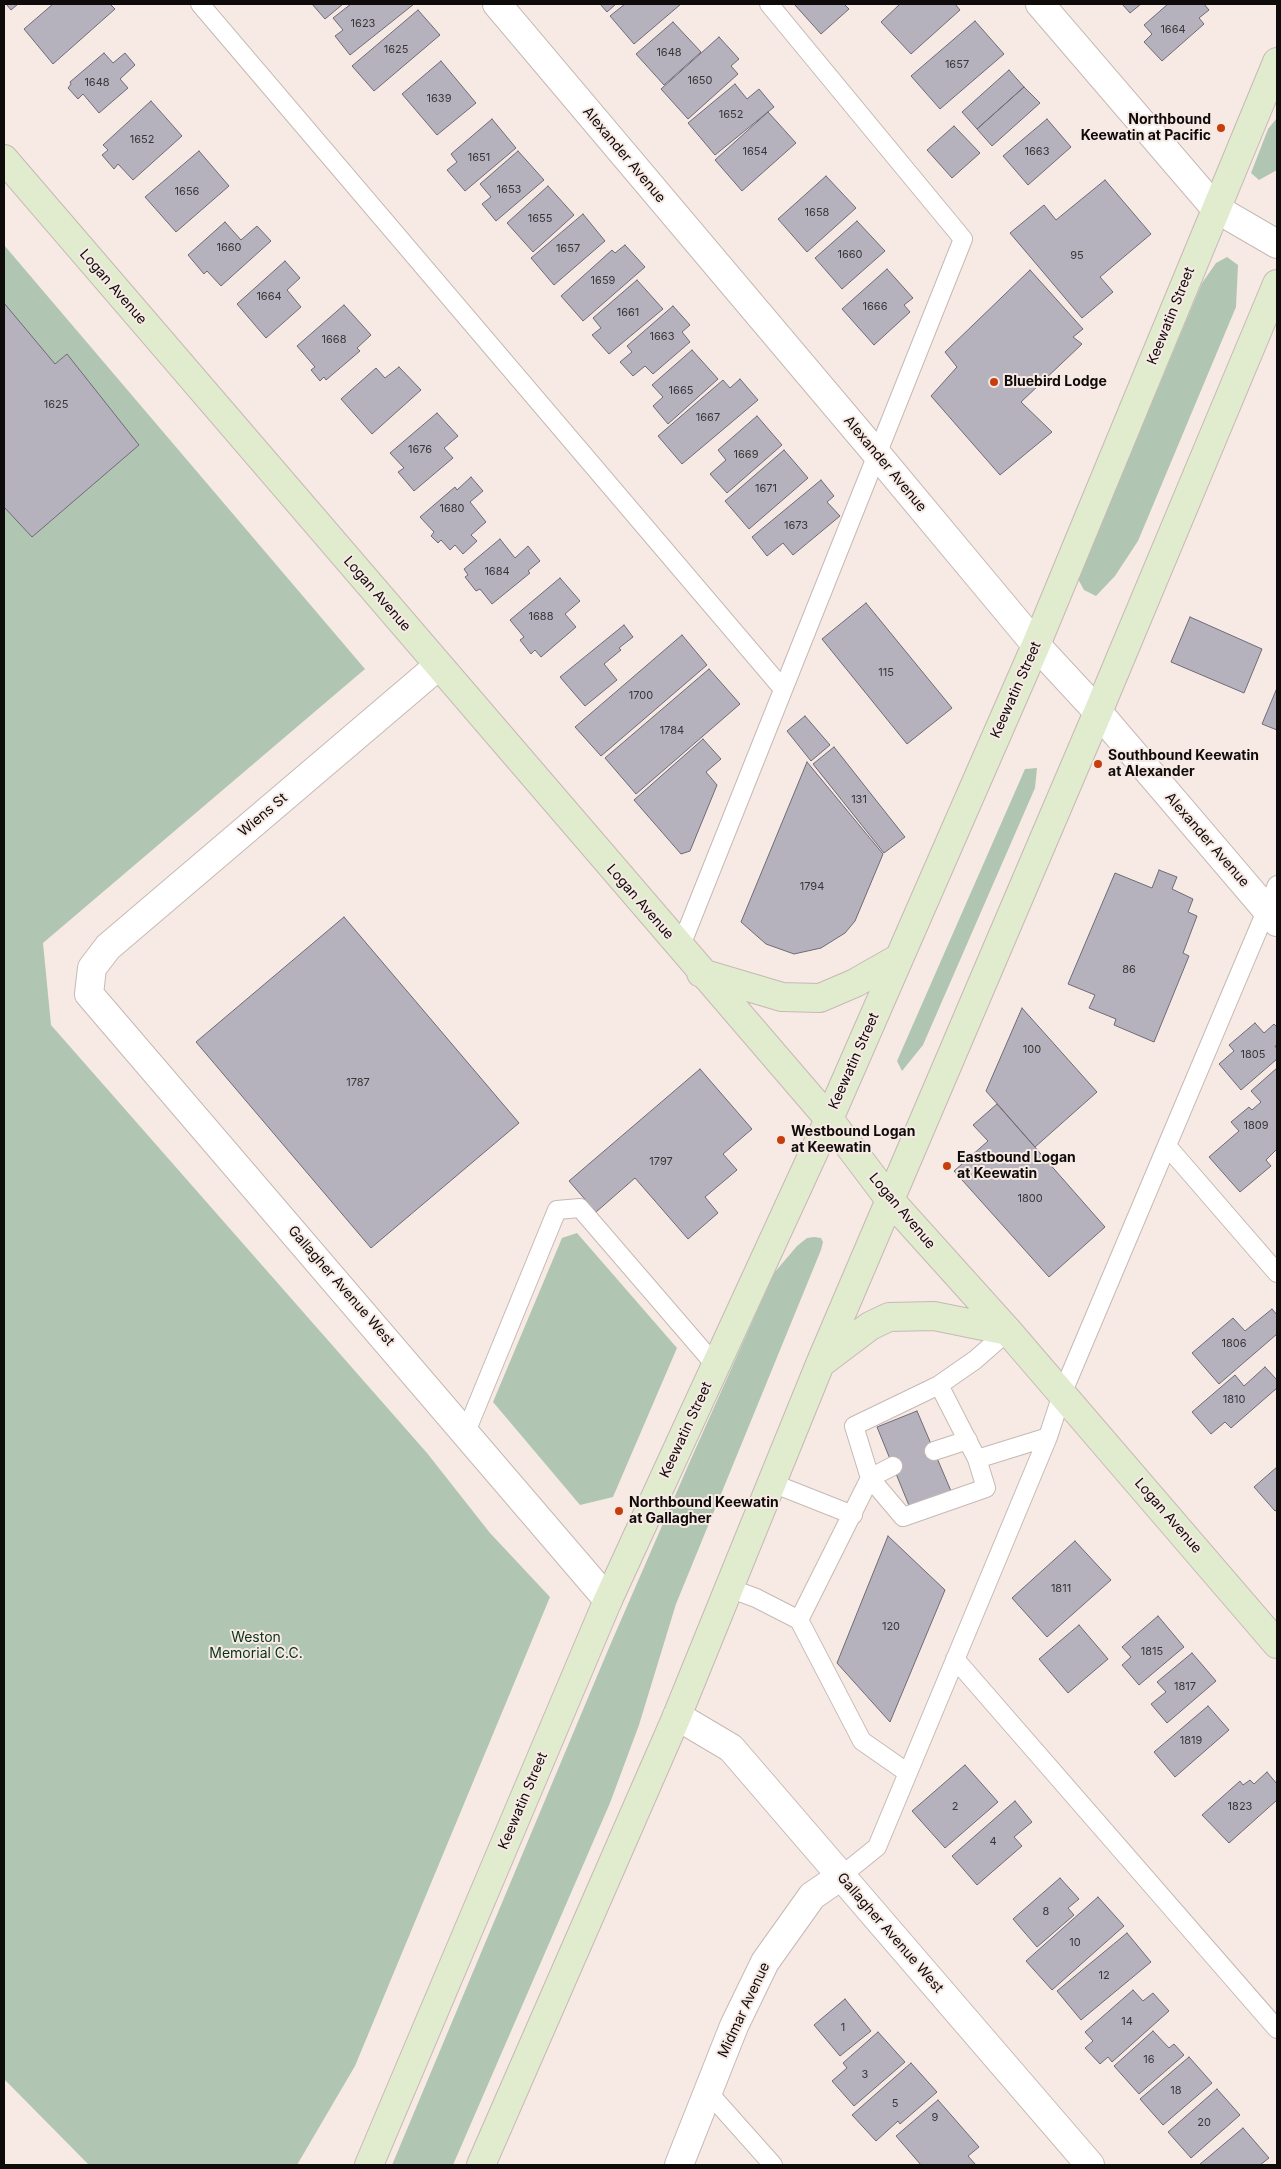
<!DOCTYPE html>
<style>
body{margin:0}
#map{position:relative;width:1281px;height:2169px;overflow:hidden;background:#f7eae5;font-family:Inter,sans-serif}
canvas{display:block}
.frame{position:absolute;inset:0;border:5px solid #0f0b0a;pointer-events:none}
</style>
<div id="map">
<canvas width="1281" height="2169"></canvas>
<div class="frame"></div>
</div>
<script>
const ctx = document.querySelector('canvas').getContext('2d');
ctx.lineJoin = 'round';
function paint(path, color) {
  ctx.fillStyle = color;
  ctx.fill(path, 'evenodd');
}
function shape(rows) {
  const path = new Path2D();
  for (const r of rows) {
    path.moveTo(r[0], r[1]);
    for (let i = 2; i < r.length; i += 2) path.lineTo(r[i], r[i + 1]);
  }
  return path;
}
function trace(path, color, width, dash) {
  ctx.strokeStyle = color;
  ctx.lineWidth = width;
  ctx.lineCap = dash ? 'butt' : 'round';
  ctx.setLineDash(dash || []);
  ctx.stroke(path);
}
function label(font, color, halo, rows, align = 'center') {
  ctx.font = font + ' Inter,sans-serif';
  ctx.lineWidth = 4;
  ctx.setLineDash([]);
  ctx.textBaseline = 'middle';
  ctx.strokeStyle = halo;
  ctx.fillStyle = color;
  for (const [text, x, y, turn = 0] of rows) {
    ctx.save();
    ctx.translate(x, y);
    ctx.rotate((+turn || 0) * Math.PI / 180);
    ctx.textAlign = isNaN(turn) ? turn : align;
    if (halo) ctx.strokeText(text, 0, 0);
    ctx.fillText(text, 0, 0);
    ctx.restore();
  }
}
paint(shape([
 [1277,118,1277,170,1259,180,1251,173,1268,129],
 [4,245,365,669,43,943,51,1025,427,1453,490,1533,550,1597,355,2066,297,2165,89,2165,4,2079],
 [1227,257,1238,265,1236,307,1138,541,1115,576,1096,596,1084,590,1078,579,1202,283,1216,263],
 [1037,768,1035,788,923,1045,902,1071,897,1061,1025,769],
 [577,1233,677,1348,613,1497,580,1505,493,1402,562,1238],
 [814,1237,821,1238,823,1242,821,1250,676,1604,639,1725,610,1803,453,2165,392,2165,608,1650,691,1459,774,1273,797,1246,807,1238]
]), '#b0c6b3');
const building = shape([
 [6,4,18,4,11,10,6,4],
 [53,4,110,4,115,9,53,64,24,29,53,4],
 [312,4,343,4,325,19,312,4],
 [351,4,414,4,350,55,335,36,343,30,333,18,351,4],
 [600,4,616,4,607,12,600,4],
 [625,4,681,4,634,44,610,16,625,4],
 [794,4,844,4,849,9,821,34,794,4],
 [900,4,955,4,960,10,911,54,881,22,900,4],
 [1122,4,1141,4,1130,13,1122,4],
 [1168,4,1204,4,1209,10,1199,18,1204,24,1162,61,1144,42,1152,34,1144,25,1168,4],
 [418,10,440,35,374,91,352,66,418,10],
 [975,21,1004,54,940,109,911,76,975,21],
 [673,22,701,52,664,85,636,54,673,22],
 [719,37,739,59,731,66,738,74,688,119,661,89,719,37],
 [104,53,113,63,125,53,135,65,120,79,128,88,99,113,83,94,78,99,68,88,71,84,70,82,104,53],
 [441,61,476,103,437,135,402,94,441,61],
 [1009,70,1024,87,977,129,962,112,1009,70],
 [735,84,747,99,759,89,774,107,715,155,688,123,735,84],
 [1024,87,1040,103,992,146,977,129,1024,87],
 [151,101,182,136,133,180,118,164,114,169,102,155,108,150,103,145,151,101],
 [768,112,796,143,742,191,715,160,768,112],
 [492,119,516,148,465,191,447,170,457,162,451,154,492,119],
 [1047,119,1071,147,1028,185,1003,156,1047,119],
 [954,126,980,153,952,178,927,150,954,126],
 [199,151,229,186,176,232,145,197,199,151],
 [518,151,544,180,496,221,482,204,491,197,480,184,518,151],
 [826,176,856,208,807,252,778,219,826,176],
 [1105,180,1151,234,1100,277,1113,292,1082,318,1010,233,1044,205,1056,220,1105,180],
 [548,186,574,215,533,252,507,223,548,186],
 [583,214,605,241,554,285,531,258,583,214],
 [857,221,885,251,842,289,815,258,857,221],
 [225,222,241,240,257,226,271,241,221,286,207,271,204,274,188,255,225,222],
 [625,245,645,267,583,321,561,296,612,250,615,253,625,245],
 [285,261,300,278,287,290,301,307,266,338,237,304,285,261],
 [887,269,913,298,904,305,910,312,874,345,842,309,887,269],
 [1030,270,1083,329,1073,337,1082,344,1021,402,1052,432,1000,475,931,396,957,367,945,352,1030,270],
 [637,280,663,309,609,354,592,335,601,328,593,318,637,280],
 [4,303,55,364,67,354,139,445,32,537,4,507,4,303],
 [344,305,371,335,357,348,360,351,326,380,324,377,320,381,311,370,315,367,297,346,344,305],
 [673,306,690,325,682,332,690,342,653,374,645,366,633,376,620,362,632,352,627,346,673,306],
 [692,350,718,379,668,424,653,406,663,397,652,385,692,350],
 [399,367,421,390,372,434,341,399,376,368,385,378,399,367],
 [740,379,758,400,682,464,658,436,723,380,730,388,740,379],
 [437,413,458,436,444,448,453,458,414,491,398,472,404,468,390,453,437,413],
 [757,416,782,445,727,493,710,474,726,460,718,450,757,416],
 [784,450,808,478,749,529,725,501,784,450],
 [471,477,483,491,470,502,486,522,471,535,477,541,463,554,455,545,450,550,441,540,438,543,431,536,434,532,420,517,455,487,457,490,471,477],
 [821,480,834,496,827,502,840,516,793,555,783,543,767,556,752,537,821,480],
 [500,539,515,558,528,546,540,561,528,571,530,573,492,604,480,589,476,591,465,577,468,575,464,569,500,539],
 [560,578,580,601,565,614,576,627,541,657,535,650,531,654,520,640,524,637,510,620,560,578],
 [866,603,952,708,907,744,822,639,866,603],
 [1190,617,1262,649,1244,693,1171,662,1190,617],
 [624,625,633,637,619,648,621,650,604,664,617,680,585,706,560,677,624,625],
 [682,635,707,665,601,756,575,727,682,635],
 [709,669,740,704,636,794,605,758,709,669],
 [1277,688,1277,730,1262,724,1277,688],
 [805,716,830,745,811,761,787,731,805,716],
 [703,739,721,759,706,772,717,785,690,851,681,854,634,800,703,739],
 [834,747,905,837,884,853,813,764,834,747],
 [807,762,883,854,855,921,845,933,821,948,794,954,766,944,741,922,807,762],
 [1159,870,1177,877,1172,889,1193,899,1188,912,1197,916,1183,953,1189,956,1154,1042,1114,1025,1116,1019,1089,1008,1095,995,1068,984,1115,873,1152,888,1159,870],
 [344,917,519,1123,371,1248,196,1042,344,917],
 [1022,1008,1097,1092,1035,1147,986,1091,1022,1008],
 [1255,1023,1264,1033,1274,1024,1277,1027,1277,1045,1275,1046,1277,1049,1277,1059,1241,1090,1219,1064,1234,1051,1229,1045,1255,1023],
 [1277,1068,1277,1149,1266,1160,1271,1166,1240,1192,1209,1157,1239,1131,1231,1122,1249,1107,1252,1110,1261,1102,1251,1091,1277,1068],
 [700,1069,752,1129,723,1154,737,1170,705,1197,718,1213,688,1239,635,1178,596,1212,569,1181,700,1069],
 [997,1104,1105,1227,1049,1277,954,1171,988,1141,973,1125,997,1104],
 [1272,1309,1277,1315,1277,1334,1219,1384,1192,1353,1233,1318,1245,1331,1272,1309],
 [1265,1367,1277,1380,1277,1388,1231,1428,1225,1422,1211,1434,1192,1412,1235,1375,1244,1386,1265,1367],
 [917,1411,951,1491,910,1508,877,1427,917,1411],
 [1277,1467,1277,1510,1275,1511,1254,1487,1277,1467],
 [888,1536,945,1590,890,1722,837,1663,888,1536],
 [1075,1541,1111,1580,1047,1637,1012,1598,1075,1541],
 [1158,1616,1184,1647,1139,1685,1122,1665,1131,1657,1122,1647,1158,1616],
 [1079,1625,1108,1659,1068,1693,1039,1659,1079,1625],
 [1192,1653,1216,1681,1167,1723,1151,1704,1166,1692,1157,1682,1192,1653],
 [1208,1706,1229,1730,1175,1777,1154,1752,1208,1706],
 [965,1765,998,1802,945,1848,912,1811,965,1765],
 [1267,1772,1277,1784,1277,1800,1229,1843,1202,1815,1240,1781,1243,1785,1250,1780,1254,1784,1267,1772],
 [1015,1801,1032,1822,1014,1837,1022,1846,977,1885,952,1856,1015,1801],
 [1060,1878,1079,1899,1068,1908,1074,1915,1037,1947,1013,1919,1060,1878],
 [1098,1897,1124,1926,1052,1990,1026,1961,1098,1897],
 [1127,1933,1151,1962,1081,2020,1057,1991,1127,1933],
 [1133,1990,1143,2001,1153,1993,1169,2011,1112,2062,1108,2057,1100,2064,1085,2048,1093,2041,1085,2032,1133,1990],
 [845,1999,871,2031,840,2056,814,2025,845,1999],
 [1153,2031,1169,2048,1174,2044,1184,2055,1139,2094,1114,2066,1153,2031],
 [878,2032,905,2062,854,2106,832,2081,847,2068,843,2063,878,2032],
 [1189,2057,1212,2083,1163,2125,1140,2099,1189,2057],
 [911,2063,937,2092,900,2124,898,2121,876,2141,852,2115,911,2063],
 [1217,2089,1240,2115,1191,2158,1168,2132,1217,2089],
 [938,2100,979,2147,968,2156,976,2165,921,2165,896,2136,938,2100],
 [1243,2128,1269,2158,1260,2165,1199,2165,1243,2128]
]);
paint(building, '#b5b2be');
trace(building, '#6e6b75', 1);
const service = shape([
 [200,4,783,689],
 [680,948,963,239,769,4],
 [1167,1146,1277,1273],
 [1008,1331,975,1360,939,1385,977,1459,1048,1437],
 [939,1385,854,1426,870,1478,903,1517,986,1488,977,1459],
 [466,1432,557,1210,580,1208,716,1366],
 [934,1451,968,1440],
 [772,1483,853,1515],
 [729,1588,756,1598,799,1620,862,1741,908,1773],
 [799,1620,870,1478,893,1466],
 [955,1659,1277,2029],
 [841,1876,877,1847,1048,1437,1062,1394,1277,885],
 [708,2092,773,2165]
]);
const minor = shape([
 [497,4,876,453,1036,645,1098,712,1277,922],
 [1040,4,1215,208,1277,244],
 [438,666,108,947,92,968,89,994,608,1600],
 [677,1716,731,1748,1090,2165],
 [679,2165,734,2026,765,1962,812,1896,841,1876]
]);
const secondary = shape([
 [4,159,829,1119,890,1200,1008,1331,1277,1644],
 [701,973,782,997,820,998,855,983,899,958],
 [821,1363,870,1326,889,1317,934,1316,1008,1331],
 [369,2165,608,1600,829,1119,1036,645,1277,62],
 [481,2165,677,1716,820,1364,1098,712,1277,284]
]);
trace(service, '#c6b9b4', 20);
trace(minor, '#c6b9b4', 30);
trace(secondary, '#c6b9b4', 30);
trace(service, '#fff', 18);
trace(minor, '#fff', 28);
trace(secondary, '#e1ebce', 28);
for (const [x, y, r, color] of [
 [1221,128,5,"#c63e0b"],
 [994,382,5,"#c63e0b"],
 [1098,764,5,"#c63e0b"],
 [781,1140,5,"#c63e0b"],
 [947,1166,5,"#c63e0b"],
 [619,1511,5,"#c63e0b"]
]) {
  const dot = new Path2D();
  dot.arc(x, y, r, 0, 2 * Math.PI);
  ctx.fillStyle = color;
  ctx.fill(dot);
  trace(dot, '#f7eae5', 2);
}
label('11px', '#383537', null, [
 ["1623",363,24],
 ["1664",1173,30],
 ["1625",396,50],
 ["1648",669,53],
 ["1657",957,65],
 ["1650",700,81],
 ["1648",97,83],
 ["1639",439,99],
 ["1652",731,115],
 ["1652",142,140],
 ["1654",755,152],
 ["1663",1037,152],
 ["1651",479,158],
 ["1653",509,190],
 ["1656",187,192],
 ["1658",817,213],
 ["1655",540,219],
 ["1660",229,248],
 ["1657",568,249],
 ["1660",850,255],
 ["95",1077,256],
 ["1659",603,281],
 ["1664",269,297],
 ["1666",875,307],
 ["1661",628,313],
 ["1663",662,337],
 ["1668",334,340],
 ["1665",681,391],
 ["1625",56,405],
 ["1667",708,418],
 ["1676",420,450],
 ["1669",746,455],
 ["1671",766,489],
 ["1680",452,509],
 ["1673",796,526],
 ["1684",497,572],
 ["1688",541,617],
 ["115",886,673],
 ["1700",641,696],
 ["1784",672,731],
 ["131",859,800],
 ["1794",812,887],
 ["86",1129,970],
 ["100",1032,1050],
 ["1805",1253,1055],
 ["1787",358,1083],
 ["1809",1256,1126],
 ["1797",661,1162],
 ["1800",1030,1199],
 ["1806",1234,1344],
 ["1810",1234,1400],
 ["1811",1061,1589],
 ["120",891,1627],
 ["1815",1152,1652],
 ["1817",1185,1687],
 ["1819",1191,1741],
 ["2",955,1807],
 ["1823",1240,1807],
 ["4",993,1842],
 ["8",1046,1912],
 ["10",1075,1943],
 ["12",1104,1976],
 ["14",1127,2022],
 ["1",843,2028],
 ["16",1149,2060],
 ["3",865,2075],
 ["18",1176,2091],
 ["5",895,2104],
 ["9",935,2118],
 ["20",1204,2123]
]);
label('bold 14px', '#0f0b0a', '#f7eae5', [
 ["Northbound",1211,120,"right"],
 ["Keewatin at Pacific",1211,136,"right"],
 ["Bluebird Lodge",1004,382],
 ["Southbound Keewatin",1108,756],
 ["at Alexander",1108,772],
 ["Westbound Logan",791,1132],
 ["at Keewatin",791,1148],
 ["Eastbound Logan",957,1158],
 ["at Keewatin",957,1174],
 ["Northbound Keewatin",629,1503],
 ["at Gallagher",629,1519]
], 'left');
label('14px', '#0f0b0a', '#f7eae5', [
 ["Alexander Avenue",624,155,50],
 ["Logan Avenue",113,287,49],
 ["Keewatin Street",1171,316,-68],
 ["Alexander Avenue",885,464,50],
 ["Logan Avenue",377,594,49],
 ["Keewatin Street",1016,690,-66],
 ["Wiens St",263,815,-40],
 ["Alexander Avenue",1207,840,49],
 ["Logan Avenue",640,902,49],
 ["Keewatin Street",854,1061,-66],
 ["Logan Avenue",902,1211,50],
 ["Gallagher Avenue West",341,1286,49],
 ["Keewatin Street",686,1430,-65],
 ["Logan Avenue",1168,1516,49],
 ["Keewatin Street",523,1801,-67],
 ["Gallagher Avenue West",890,1933,49],
 ["Midmar Avenue",744,2010,-65]
]);
label('14px', '#063316', '#f7eae5', [
 ["Weston",256,1638],
 ["Memorial C.C.",256,1654]
]);
</script>
